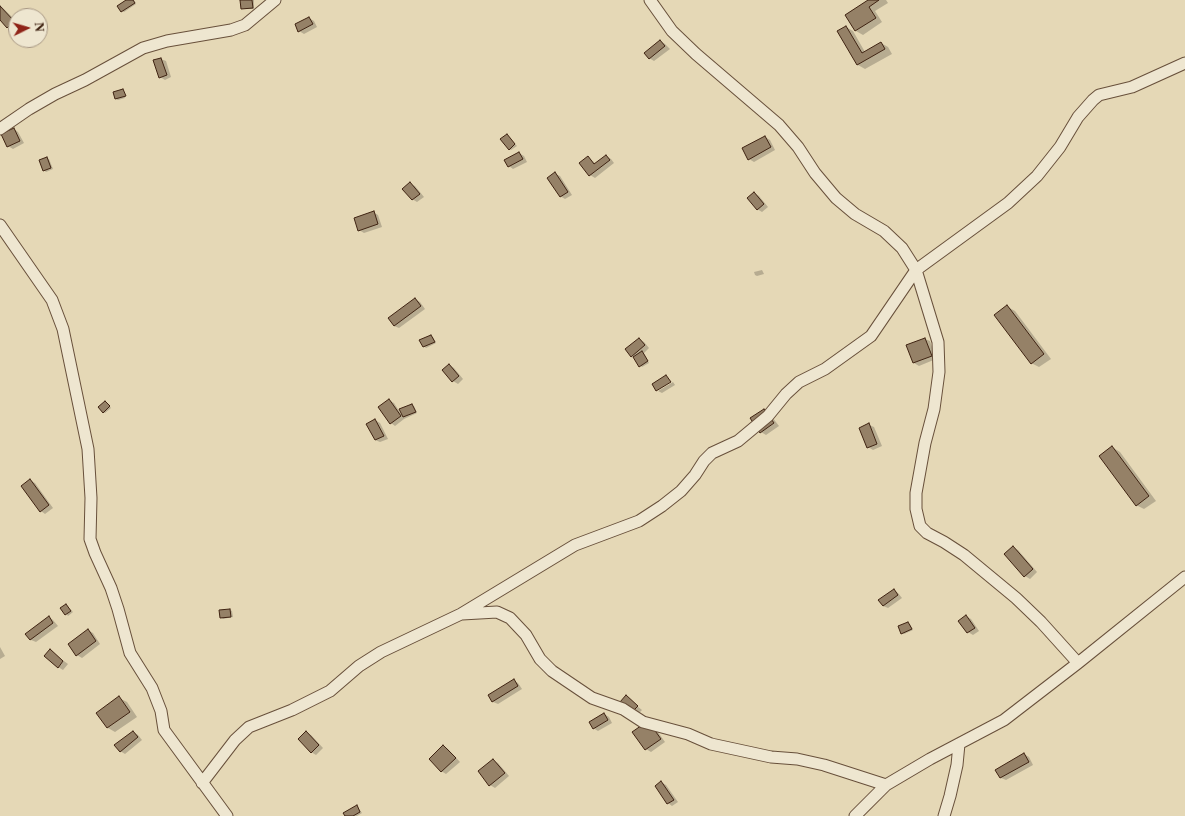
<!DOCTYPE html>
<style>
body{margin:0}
#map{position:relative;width:1185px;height:816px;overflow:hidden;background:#e5d8b6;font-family:"Libre Caslon Text",serif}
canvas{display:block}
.north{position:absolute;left:8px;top:8px;width:40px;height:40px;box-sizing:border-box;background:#eee6d0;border:1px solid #a89884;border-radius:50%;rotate:85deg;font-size:11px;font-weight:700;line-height:16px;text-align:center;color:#3f2312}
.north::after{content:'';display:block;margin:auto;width:14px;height:18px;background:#8f2418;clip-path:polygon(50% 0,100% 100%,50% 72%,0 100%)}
</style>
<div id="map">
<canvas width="1185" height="816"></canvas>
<div class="north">N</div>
</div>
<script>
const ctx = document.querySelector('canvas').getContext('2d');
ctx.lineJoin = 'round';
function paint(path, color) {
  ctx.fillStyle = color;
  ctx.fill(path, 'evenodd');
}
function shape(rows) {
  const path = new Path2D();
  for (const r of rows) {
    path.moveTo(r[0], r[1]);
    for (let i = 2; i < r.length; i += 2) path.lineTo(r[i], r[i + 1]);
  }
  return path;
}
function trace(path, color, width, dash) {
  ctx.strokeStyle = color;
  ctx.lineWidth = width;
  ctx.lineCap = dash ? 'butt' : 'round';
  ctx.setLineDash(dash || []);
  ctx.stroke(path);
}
paint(shape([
 [128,0,134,0,136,4,124,12,122,11],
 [241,0,254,0,254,9,244,9,241,8],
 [870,0,886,0,888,3,875,11,882,22,863,35,856,31],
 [0,5,16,21,16,26,13,29,8,27,0,18],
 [309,18,314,21,317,27,304,34,299,31],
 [846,27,853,31,865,52,881,43,888,47,892,54,865,69,858,65,838,31],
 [660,41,665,44,670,49,654,61,649,58],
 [161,59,166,61,171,77,165,80,160,77],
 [123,90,125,98,118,100,116,99,114,93],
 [14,129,18,132,24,143,13,149,8,146],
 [507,135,517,146,511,150,509,149],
 [765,137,770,140,775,150,754,162,749,159],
 [519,153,524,156,527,162,513,169,509,166],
 [606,156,611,159,614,163,595,178,590,175,581,163,588,157,596,164],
 [47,158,49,159,53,169,46,172,44,170],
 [555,174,560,176,572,195,565,199,560,196],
 [410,184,415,186,424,197,417,202,412,199],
 [754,193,759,196,768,207,762,212,757,209],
 [373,212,378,215,382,227,364,233,359,230],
 [762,270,764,274,757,276,755,275,754,272],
 [415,299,420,302,425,309,399,328,394,326],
 [1008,307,1015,311,1051,359,1039,367,1031,363],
 [431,336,433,337,436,343,426,348,424,346],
 [639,339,644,342,649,348,644,353,649,363,642,367,632,356],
 [925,339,930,341,936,359,919,366,914,363,907,345],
 [449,365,454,368,463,379,458,384,453,381,443,370],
 [673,382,675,385,662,393,658,391],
 [389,400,394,403,401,414,412,405,414,406,417,413,404,419,395,426,391,423],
 [107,403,111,408,105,413,103,412],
 [764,410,769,413,779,426,766,435,761,432],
 [375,420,380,423,388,439,380,442,375,440],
 [869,425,874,427,882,446,873,450,868,447],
 [1112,447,1120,452,1156,501,1144,509,1136,505],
 [30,480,35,483,53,508,45,514,41,511],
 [1013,548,1018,550,1037,572,1030,579,1025,576],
 [894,590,898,593,902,598,888,608,883,606],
 [66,605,73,612,68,616,62,608],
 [230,610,232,611,233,617,223,619,221,617],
 [966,616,971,619,979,631,973,635,968,632],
 [49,617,53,620,58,626,36,642,31,640,27,634],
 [908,623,910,624,913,630,904,634,902,633],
 [88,630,93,633,100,644,82,658,77,655],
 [0,647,5,656,0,659],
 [50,651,68,664,63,670,58,667],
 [514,681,518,683,522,689,498,704,493,702,489,696],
 [626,697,642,710,637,715],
 [119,698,127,702,137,717,115,732,108,728,98,713],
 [604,714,609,717,612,723,598,731,593,728],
 [653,725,665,742,651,752,646,749,634,732],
 [133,732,138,735,142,740,125,754,120,751],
 [306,732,311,735,323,748,316,755,311,752],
 [444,746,448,749,460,762,446,774,441,771],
 [1024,754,1029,757,1033,765,1006,780,1001,778,997,770],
 [494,761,498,763,509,776,495,788,490,785],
 [661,782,666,785,678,802,672,806,668,803],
 [357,806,362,813,357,816,346,816]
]), '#0003');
const building = shape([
 [126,0,133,0,135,3,121,12,117,6,126,0],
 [240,0,252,0,253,8,241,9,240,0],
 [868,0,879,0,869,7,876,18,855,31,845,15,868,0],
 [0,6,14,21,7,28,0,20,0,6],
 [309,17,313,24,298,32,295,24,309,17],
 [846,26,862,53,881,42,885,49,857,65,837,31,846,26],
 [660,40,665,46,649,59,644,53,660,40],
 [161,58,167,75,159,78,153,60,161,58],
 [123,89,126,96,115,99,113,92,123,89],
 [14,128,20,141,7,147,1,134,14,128],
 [507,134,515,144,509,150,500,139,507,134],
 [765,136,771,147,748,160,742,148,765,136],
 [519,152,523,159,508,167,504,160,519,152],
 [606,155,610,160,589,176,579,163,588,156,594,164,606,155],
 [47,157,51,168,43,171,39,160,47,157],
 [555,172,568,192,560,197,547,178,555,172],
 [410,182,420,194,412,200,402,189,410,182],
 [754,192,764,204,757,210,747,198,754,192],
 [374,211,378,224,358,231,354,218,374,211],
 [415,298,421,306,394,326,388,318,415,298],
 [1007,305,1044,354,1031,364,994,315,1007,305],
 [431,335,435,342,423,347,419,340,431,335],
 [639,338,645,345,631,357,625,349,639,338],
 [925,338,932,356,913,363,906,345,925,338],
 [642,351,648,361,639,367,633,357,642,351],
 [449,364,459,376,452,382,442,370,449,364],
 [666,375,671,382,656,391,652,384,666,375],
 [389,399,401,416,390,424,378,407,389,399],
 [105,401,110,406,103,413,98,407,105,401],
 [412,404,416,412,403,417,399,409,412,404],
 [764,409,774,423,760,433,750,418,764,409],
 [375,419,384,436,375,440,366,424,375,419],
 [869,423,877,444,867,448,859,428,869,423],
 [1112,446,1149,496,1136,506,1099,456,1112,446],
 [30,479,49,505,40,512,21,486,30,479],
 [1013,546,1033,569,1024,577,1004,554,1013,546],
 [894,589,898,595,883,606,878,600,894,589],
 [66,604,71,611,65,615,60,608,66,604],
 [230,609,231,617,220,618,219,610,230,609],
 [966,615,975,628,967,633,958,621,966,615],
 [49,616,53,623,30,640,25,634,49,616],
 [908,622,912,629,901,634,898,626,908,622],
 [88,629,96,641,76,656,68,644,88,629],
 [50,649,63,661,58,668,44,656,50,649],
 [514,679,518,686,492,702,488,695,514,679],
 [626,695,638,706,631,713,620,702,626,695],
 [119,696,130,712,107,728,96,713,119,696],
 [604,713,608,720,593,729,589,722,604,713],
 [648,721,661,739,645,750,632,732,648,721],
 [133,731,138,737,120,752,114,745,133,731],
 [306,731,319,745,311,753,298,739,306,731],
 [443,745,456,758,441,772,429,759,443,745],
 [1024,753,1029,762,1000,778,995,770,1024,753],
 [493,759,505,773,489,786,478,771,493,759],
 [661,781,674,800,667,804,655,786,661,781],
 [357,805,360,812,353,816,345,816,343,813,357,805]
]);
paint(building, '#958167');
trace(building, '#3f2312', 1);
const street = shape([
 [650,0,672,31,696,54,779,125,798,147,815,173,836,198,855,214,884,231,902,248,916,270,938,342,939,372,934,409,925,443,916,493,916,509,920,526,927,533,944,542,964,555,1016,598,1041,622,1078,663],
 [0,129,29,109,55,94,85,80,143,48,167,41,231,30,245,25,275,0],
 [0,225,52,300,63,329,88,449,91,498,90,539,95,553,111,588,118,609,130,653,152,688,161,711,164,730,227,816],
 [462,614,497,612,510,618,526,635,540,659,552,671,592,698,623,709,643,722,688,734,711,744,771,757,797,759,824,765,886,785],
 [202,783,235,740,249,727,292,710,330,691,359,666,381,652,461,614,575,545,639,521,662,506,681,491,695,475,704,461,712,453,738,441,768,416,786,394,799,382,825,369,871,336,916,270,1008,203,1037,176,1060,147,1078,117,1093,100,1099,95,1132,87,1185,63],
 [855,816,886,785,930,759,1004,720,1078,663,1185,577],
 [944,816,950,796,957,765,959,744]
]);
trace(street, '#68503b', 13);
trace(street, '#eee6d0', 11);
</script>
